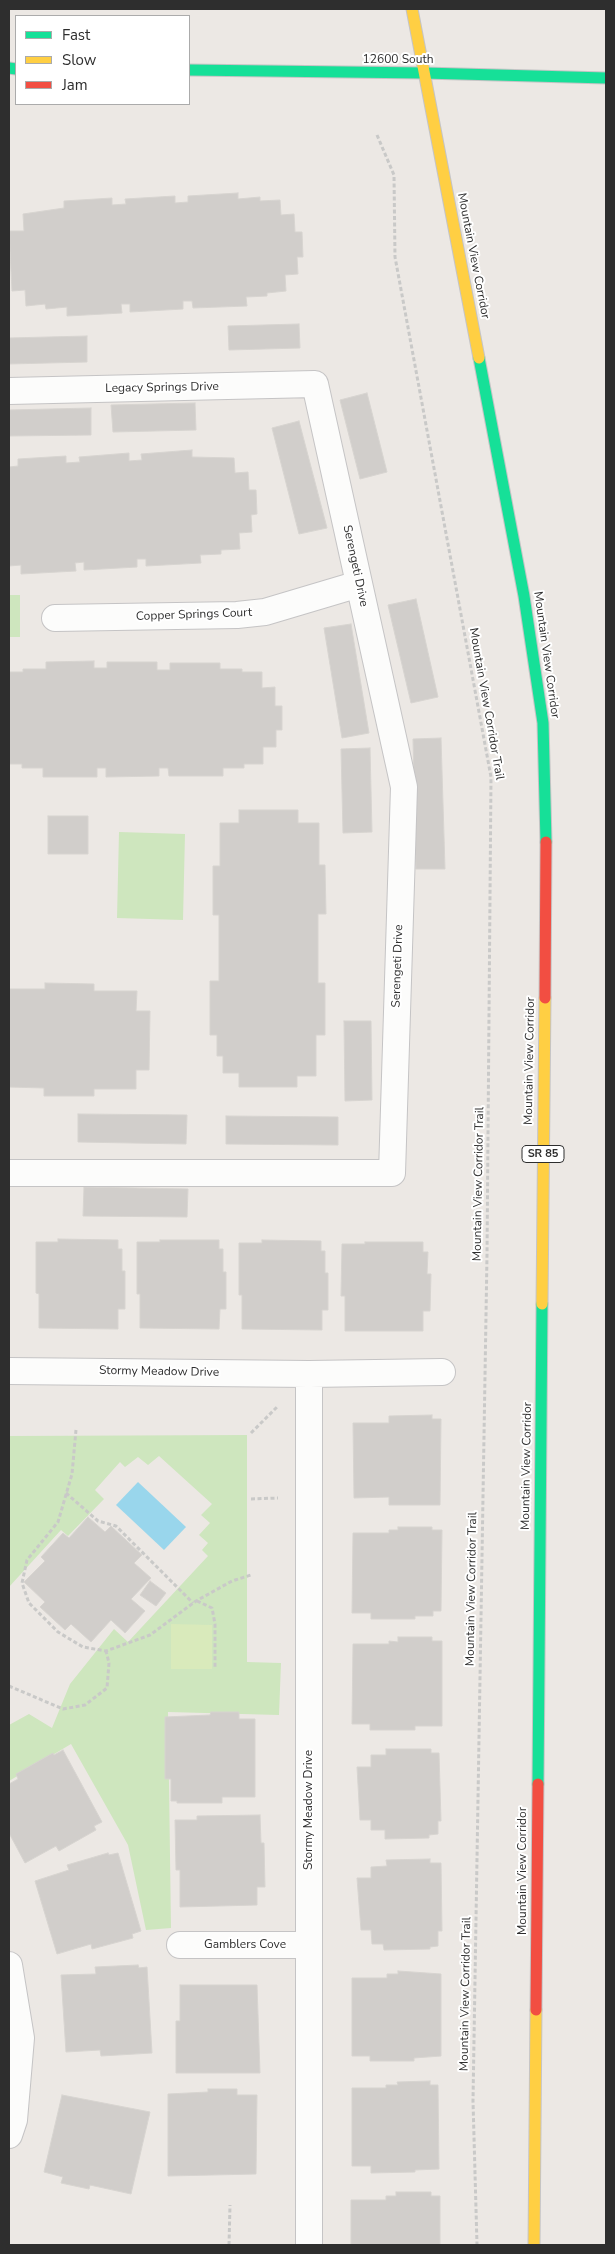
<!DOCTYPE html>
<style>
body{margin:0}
#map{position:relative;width:615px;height:2254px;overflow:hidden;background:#ece8e4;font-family:"Nunito Sans",sans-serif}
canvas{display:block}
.frame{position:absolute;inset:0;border:10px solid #2e2e2e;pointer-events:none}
.legend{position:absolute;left:15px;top:15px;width:175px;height:90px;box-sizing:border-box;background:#fff;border:1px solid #ababab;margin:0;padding:6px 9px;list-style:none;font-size:15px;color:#2e2e2e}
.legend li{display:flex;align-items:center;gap:10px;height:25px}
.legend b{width:25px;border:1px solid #ababab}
</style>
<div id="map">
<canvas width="615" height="2254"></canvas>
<div class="frame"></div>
<ul class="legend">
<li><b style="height:6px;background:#16e098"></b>Fast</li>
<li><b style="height:6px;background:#ffcf43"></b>Slow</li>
<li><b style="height:6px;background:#f24e42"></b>Jam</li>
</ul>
</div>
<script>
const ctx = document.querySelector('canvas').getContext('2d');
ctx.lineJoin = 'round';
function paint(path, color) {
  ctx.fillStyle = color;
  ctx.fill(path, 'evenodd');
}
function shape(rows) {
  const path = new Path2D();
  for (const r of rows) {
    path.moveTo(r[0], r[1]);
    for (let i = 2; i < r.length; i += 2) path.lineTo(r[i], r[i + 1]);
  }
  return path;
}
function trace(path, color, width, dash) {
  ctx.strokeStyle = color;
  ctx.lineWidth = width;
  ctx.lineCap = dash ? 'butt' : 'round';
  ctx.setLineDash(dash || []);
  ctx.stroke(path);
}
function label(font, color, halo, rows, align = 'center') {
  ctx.font = font + ' "Nunito Sans",sans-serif';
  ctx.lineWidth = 4;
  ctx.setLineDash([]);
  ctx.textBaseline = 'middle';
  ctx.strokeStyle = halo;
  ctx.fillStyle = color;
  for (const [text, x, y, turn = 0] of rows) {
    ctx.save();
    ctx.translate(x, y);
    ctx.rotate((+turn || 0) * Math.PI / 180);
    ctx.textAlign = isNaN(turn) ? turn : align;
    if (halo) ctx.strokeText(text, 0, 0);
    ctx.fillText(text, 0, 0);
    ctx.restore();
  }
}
paint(shape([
 [9,595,20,595,20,637,9,637],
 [119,832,185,834,183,920,117,918],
 [247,1435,247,1662,281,1663,279,1715,168,1712,171,1928,146,1930,128,1845,71,1744,9,1781,9,1725,29,1714,52,1728,70,1684,114,1629,128,1642,208,1556,202,1550,208,1543,199,1535,210,1523,201,1515,212,1504,159,1456,148,1465,138,1457,125,1467,120,1462,95,1490,104,1499,68,1536,61,1530,9,1587,9,1436]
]), '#cee6be');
paint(shape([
 [171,1624,212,1625,212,1669,171,1669]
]), '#d9eabb');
paint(shape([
 [138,1482,186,1527,164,1550,116,1505]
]), '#99d6ec');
const building = shape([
 [238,193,238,199,260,197,260,201,280,200,281,215,294,214,295,232,302,232,303,257,297,257,298,274,285,275,286,291,267,293,267,296,246,297,247,306,193,308,192,301,183,301,183,309,130,312,130,304,121,304,122,313,67,316,67,307,46,309,45,304,26,306,25,290,12,291,9,231,24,231,23,214,64,208,64,201,112,198,112,205,126,204,125,199,175,196,175,203,188,202,188,196,238,193],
 [299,324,300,348,229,350,228,326,299,324],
 [87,336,87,362,9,364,9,338,87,336],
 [367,393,387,472,360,479,340,400,367,393],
 [195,403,196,430,113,432,111,405,195,403],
 [91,408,91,435,9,436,9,410,91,408],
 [299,421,327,528,299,534,272,428,299,421],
 [192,450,192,457,234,458,235,473,248,472,249,490,256,490,257,514,251,515,252,532,239,533,240,549,221,550,221,554,200,555,201,563,146,566,146,559,137,559,137,567,84,570,84,562,75,563,76,571,21,574,21,565,9,566,9,467,18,466,18,459,66,456,66,463,80,462,79,457,129,453,129,461,142,460,141,454,192,450],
 [416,599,438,697,411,703,388,605,416,599],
 [351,624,369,733,342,738,324,628,351,624],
 [94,661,94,668,107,668,107,662,157,662,157,670,170,670,170,663,220,663,220,669,242,669,242,672,262,672,262,688,275,687,275,706,282,706,282,730,276,730,276,747,263,747,263,764,244,764,244,768,223,768,223,776,169,776,168,768,159,768,159,776,106,777,106,768,97,768,97,777,43,777,43,768,22,768,22,764,9,764,9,672,23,672,23,669,46,669,46,662,94,661],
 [441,738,445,869,416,869,413,739,441,738],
 [370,748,372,832,343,833,341,749,370,748],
 [239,810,298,810,298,823,319,823,319,865,325,865,326,914,318,914,318,983,325,983,325,1035,316,1035,316,1076,297,1076,297,1087,239,1087,239,1073,223,1073,223,1056,217,1056,217,1035,210,1035,210,981,219,981,219,915,213,915,213,866,220,866,220,823,239,823,239,810],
 [48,816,88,816,88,854,48,854,48,816],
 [45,983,94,984,94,991,137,991,136,1011,150,1011,149,1070,136,1070,136,1089,94,1089,94,1096,44,1096,44,1088,9,1087,9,989,45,989,45,983],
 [344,1021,371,1021,372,1100,345,1101,344,1021],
 [78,1114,187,1115,186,1144,78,1142,78,1114],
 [226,1116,338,1117,338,1145,226,1144,226,1116],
 [84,1187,188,1189,187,1217,83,1216,84,1187],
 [58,1239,118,1240,118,1249,122,1249,122,1271,125,1271,125,1309,118,1309,118,1329,39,1328,39,1294,36,1293,36,1242,58,1242,58,1239],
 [160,1240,219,1240,219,1249,223,1249,223,1272,226,1272,226,1309,220,1309,219,1329,140,1328,140,1294,137,1294,137,1242,160,1242,160,1240],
 [262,1240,321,1241,321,1251,325,1251,325,1273,328,1273,328,1310,322,1310,322,1330,242,1329,242,1295,239,1295,239,1243,262,1243,262,1240],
 [365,1242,423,1242,423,1252,428,1252,427,1274,431,1274,430,1311,423,1311,423,1331,345,1331,345,1296,341,1296,342,1244,365,1244,365,1242],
 [432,1415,432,1419,441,1419,440,1505,389,1505,389,1497,354,1498,353,1423,389,1423,389,1416,432,1415],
 [88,1517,105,1532,111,1526,142,1555,134,1563,151,1578,131,1599,145,1611,125,1633,111,1620,91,1642,71,1624,65,1630,40,1607,45,1602,24,1582,45,1561,41,1557,63,1533,69,1538,88,1517],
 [398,1527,432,1527,432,1530,442,1530,441,1611,433,1611,433,1616,415,1616,415,1619,371,1619,371,1613,352,1613,353,1533,389,1533,389,1530,398,1530,398,1527],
 [150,1581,166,1593,156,1606,140,1595,150,1581],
 [398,1637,432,1637,432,1641,442,1641,442,1726,415,1726,415,1730,370,1730,370,1724,352,1724,353,1644,389,1644,389,1641,398,1642,398,1637],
 [211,1712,239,1712,239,1719,255,1719,255,1797,222,1797,222,1803,177,1803,177,1801,171,1801,171,1779,165,1779,165,1717,210,1715,211,1712],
 [386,1749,431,1749,431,1753,439,1753,441,1821,438,1821,438,1834,429,1835,429,1838,385,1839,385,1830,371,1830,371,1820,360,1820,357,1767,371,1767,371,1755,386,1755,386,1749],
 [63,1750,102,1822,94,1826,96,1830,59,1851,56,1846,25,1863,9,1833,9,1784,18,1779,16,1774,53,1753,54,1755,63,1750],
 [260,1815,261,1843,264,1843,265,1887,257,1887,257,1905,180,1907,180,1870,176,1870,175,1820,197,1820,197,1816,260,1815],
 [108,1853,109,1855,118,1853,141,1931,132,1934,133,1938,92,1949,91,1944,57,1954,35,1881,69,1870,67,1865,108,1853],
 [430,1859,430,1863,441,1863,442,1931,438,1931,438,1946,430,1947,430,1949,384,1950,383,1944,372,1944,371,1930,361,1930,357,1878,371,1878,371,1867,387,1866,386,1860,430,1859],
 [138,1965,139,1968,147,1967,152,2053,101,2056,100,2050,66,2052,61,1975,96,1974,95,1967,138,1965],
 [398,1971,441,1974,441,2056,414,2058,414,2061,370,2061,370,2056,352,2056,352,1978,387,1978,387,1974,398,1974,398,1971],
 [180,1985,257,1985,260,2073,176,2073,176,2021,180,2021,180,1985],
 [430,2081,430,2085,438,2085,439,2169,415,2170,415,2172,371,2173,371,2166,352,2166,352,2088,386,2088,386,2085,398,2085,397,2082,430,2081],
 [208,2089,237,2089,237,2095,257,2095,256,2174,168,2176,168,2094,208,2092,208,2089],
 [62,2095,150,2112,131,2194,90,2185,89,2189,61,2183,63,2177,44,2172,62,2095],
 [396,2192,431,2192,431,2196,440,2196,440,2245,351,2245,351,2200,386,2200,386,2196,396,2196,396,2192]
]);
paint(building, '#d1cecb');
trace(building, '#d7d4d0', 1);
const street = shape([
 [9,391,315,384,404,787,392,1173,9,1173],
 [55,618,237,615,265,612,359,584],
 [9,1371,309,1374,442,1372],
 [309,1374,309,2245],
 [180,1945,309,1945],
 [9,1965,21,2038,14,2120,9,2135]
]);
const fast = shape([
 [9,68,16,69],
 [189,70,424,73],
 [424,73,606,78],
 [479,358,524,596,543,723,546,842],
 [538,1784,542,1304]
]);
const slow = shape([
 [412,9,479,358],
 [542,1304,545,998],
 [534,2245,536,2010]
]);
const jam = shape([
 [545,998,546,842],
 [536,2010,538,1784]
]);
trace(street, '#c5c4c5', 28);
trace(fast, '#c5c4c5', 13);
trace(slow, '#c5c4c5', 13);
trace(jam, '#c5c4c5', 13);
trace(shape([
 [377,135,394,175,395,257,491,777,487,1255,473,2101,477,2245],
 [76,1430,72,1474,58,1522,27,1560,22,1583,29,1603,58,1632,83,1647,106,1651,150,1635,196,1601,232,1581,251,1575],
 [251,1433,277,1407],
 [66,1493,98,1521,116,1526,193,1603],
 [251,1499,278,1498],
 [197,1601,212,1608,215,1624,215,1668],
 [9,1686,63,1709,85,1705,107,1688,109,1663,106,1651],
 [229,2245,230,2205]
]), '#c9c9c8', 3, [4, 2.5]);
trace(street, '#fcfcfb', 26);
trace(fast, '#16e098', 11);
trace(slow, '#ffcf43', 11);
trace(jam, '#f24e42', 11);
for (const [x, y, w] of [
 [543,1154,42]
]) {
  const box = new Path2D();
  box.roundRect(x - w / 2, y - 8.5, w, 17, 4);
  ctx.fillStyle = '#fff';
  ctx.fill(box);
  trace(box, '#2e2e2e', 1);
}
label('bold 11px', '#2e2e2e', null, [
 ["SR 85",543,1154]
]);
label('12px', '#2e2e2e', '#fff', [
 ["12600 South",398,60],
 ["Mountain View Corridor",473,256,79],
 ["Legacy Springs Drive",162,388,-1],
 ["Serengeti Drive",355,566,78],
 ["Copper Springs Court",194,615,-2],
 ["Mountain View Corridor",546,655,82],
 ["Mountain View Corridor Trail",486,704,80],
 ["Serengeti Drive",398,966,-88],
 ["Mountain View Corridor",530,1061,-89],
 ["Mountain View Corridor Trail",479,1184,-89],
 ["Stormy Meadow Drive",159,1372,1],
 ["Mountain View Corridor",527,1466,-89],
 ["Mountain View Corridor Trail",472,1589,-89],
 ["Stormy Meadow Drive",309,1810,-90],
 ["Mountain View Corridor",523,1871,-90],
 ["Gamblers Cove",245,1945],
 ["Mountain View Corridor Trail",466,1994,-89]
]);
</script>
